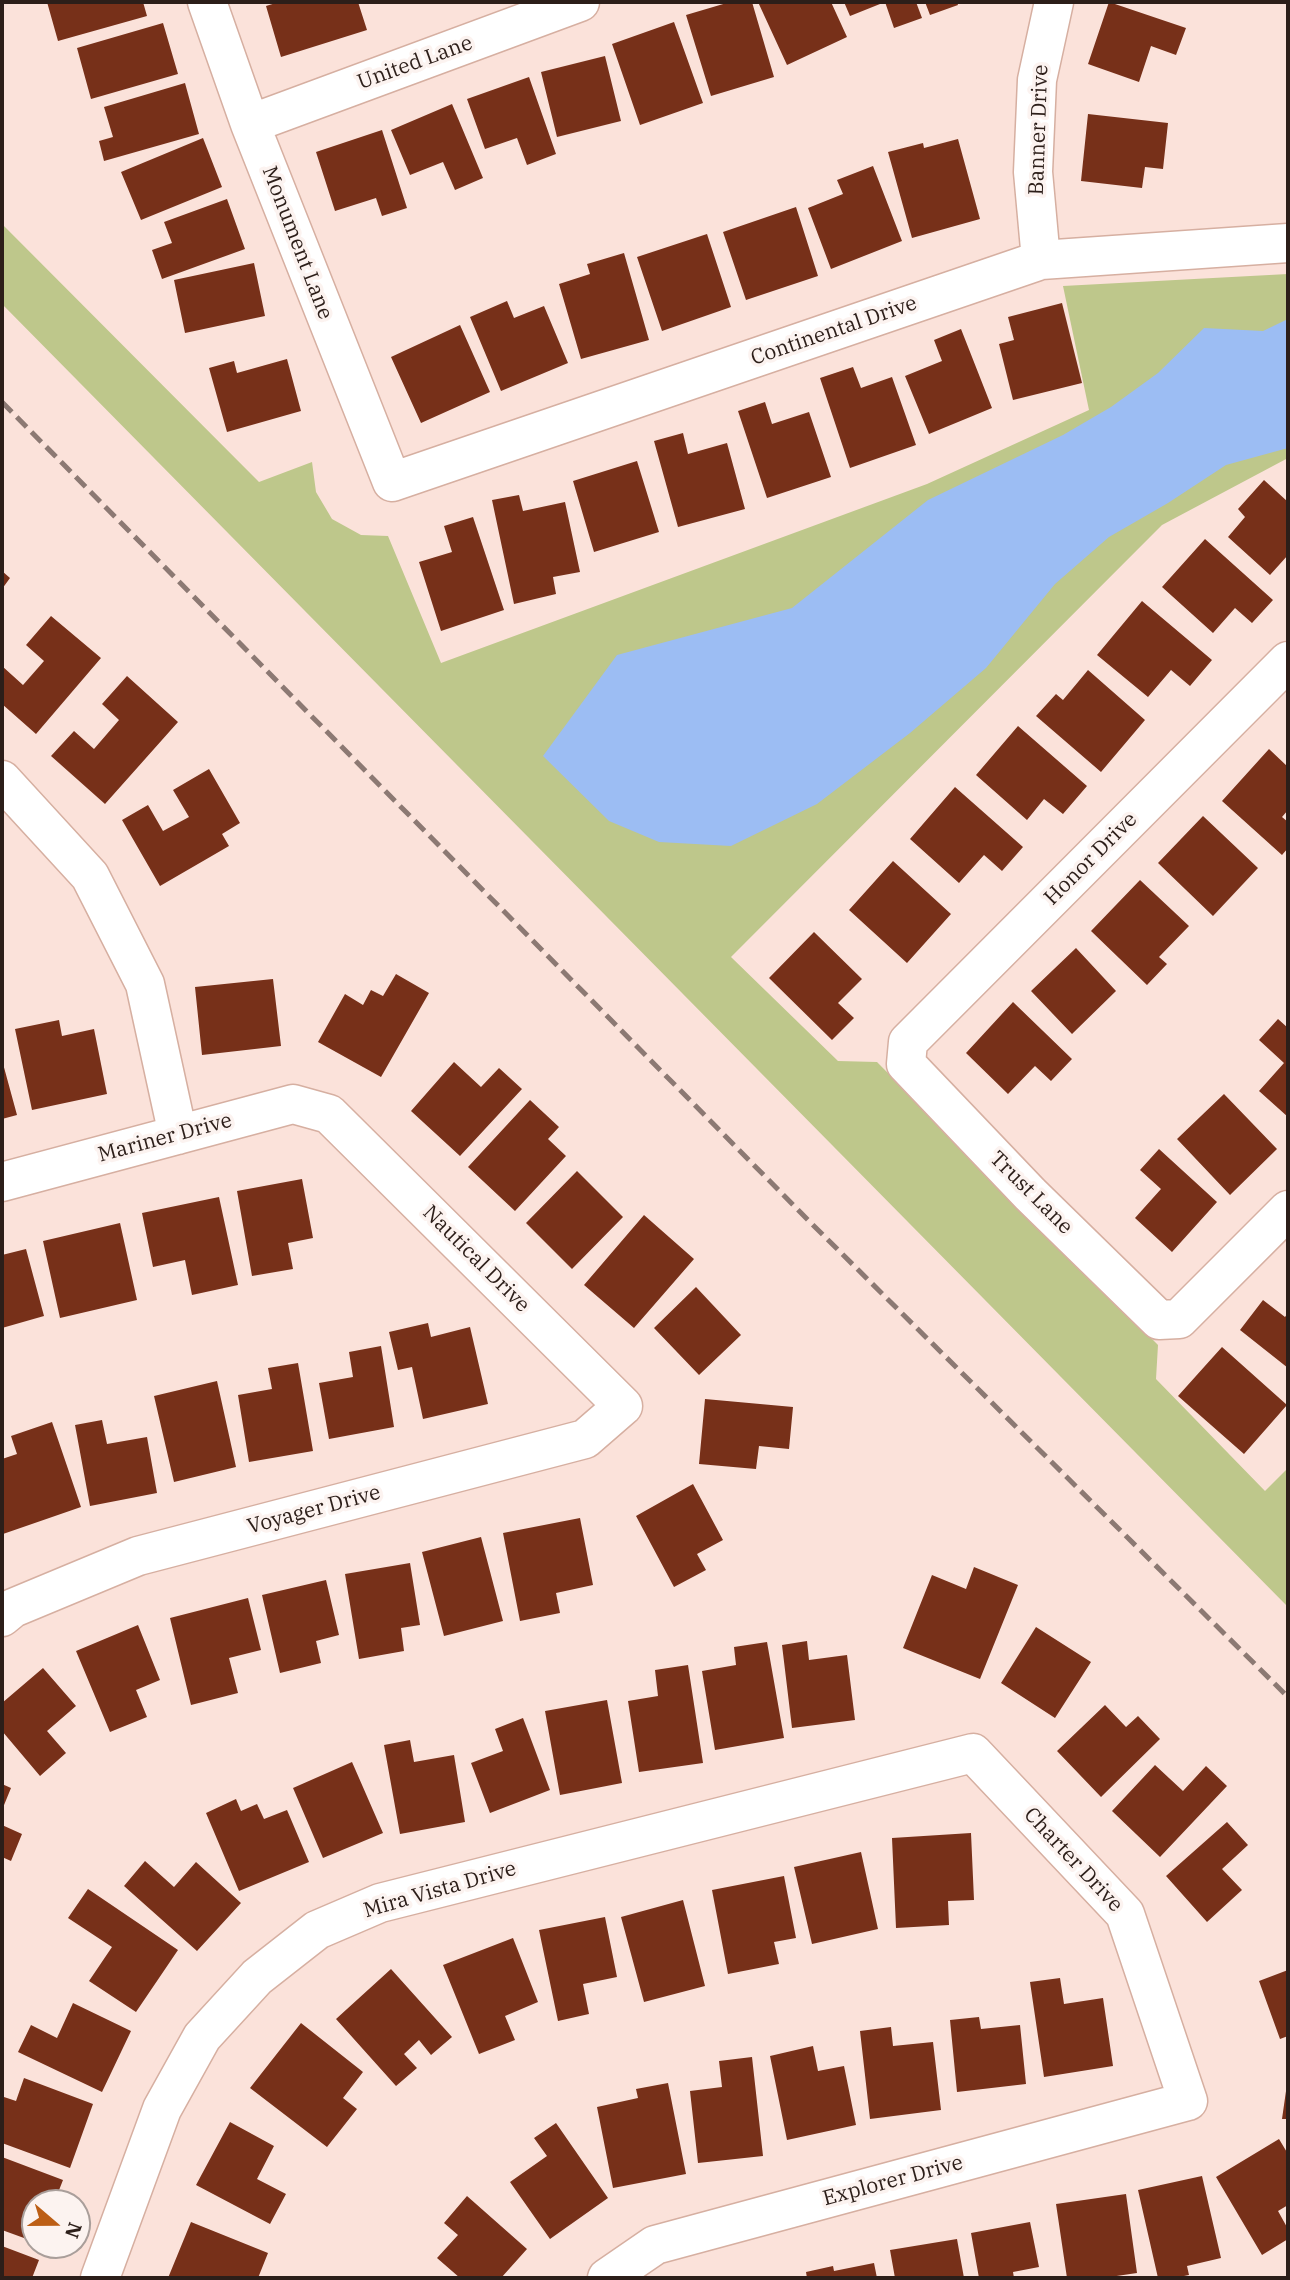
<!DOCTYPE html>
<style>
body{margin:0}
#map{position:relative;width:1290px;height:2280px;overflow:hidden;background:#fbe2da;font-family:"IBM Plex Serif",serif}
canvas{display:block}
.frame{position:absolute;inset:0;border:4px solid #2c1e19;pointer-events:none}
.north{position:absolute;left:21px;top:2189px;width:70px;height:70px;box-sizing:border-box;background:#fcf3f0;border:2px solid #a99e9a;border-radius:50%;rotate:110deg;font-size:19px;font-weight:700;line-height:28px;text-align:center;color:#2c1e19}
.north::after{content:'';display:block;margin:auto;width:24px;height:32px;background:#bc5e15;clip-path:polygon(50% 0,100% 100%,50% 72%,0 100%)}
</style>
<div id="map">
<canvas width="1290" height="2280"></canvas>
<div class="frame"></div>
<div class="north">N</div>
</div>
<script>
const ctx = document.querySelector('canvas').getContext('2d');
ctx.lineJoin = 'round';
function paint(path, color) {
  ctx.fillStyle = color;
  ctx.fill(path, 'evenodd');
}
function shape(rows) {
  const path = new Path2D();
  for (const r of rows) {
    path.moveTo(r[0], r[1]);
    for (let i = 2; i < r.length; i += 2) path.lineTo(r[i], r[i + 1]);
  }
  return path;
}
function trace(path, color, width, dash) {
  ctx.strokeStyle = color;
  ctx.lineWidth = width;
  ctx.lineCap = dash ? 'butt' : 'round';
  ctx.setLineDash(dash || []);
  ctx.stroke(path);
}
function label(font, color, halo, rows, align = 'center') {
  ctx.font = font + ' "IBM Plex Serif",serif';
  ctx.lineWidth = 7;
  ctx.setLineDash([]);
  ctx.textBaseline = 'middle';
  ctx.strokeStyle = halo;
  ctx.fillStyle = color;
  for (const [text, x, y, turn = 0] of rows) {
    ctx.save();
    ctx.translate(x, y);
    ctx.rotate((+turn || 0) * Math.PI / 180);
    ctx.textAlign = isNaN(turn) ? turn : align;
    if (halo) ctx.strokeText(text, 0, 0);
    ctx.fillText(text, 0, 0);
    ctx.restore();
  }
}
paint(shape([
 [2,224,259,482,312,462,316,492,332,519,361,535,388,536,441,663,927,484,1089,410,1063,286,1288,274,1288,458,1162,525,731,957,838,1061,877,1062,1158,1345,1156,1379,1265,1491,1288,1468,1288,1607,2,304]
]), '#bec78b');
paint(shape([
 [1288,319,1288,448,1226,465,1168,503,1109,537,1055,584,986,668,910,733,817,804,731,846,659,842,609,821,543,756,617,655,792,608,928,500,1063,435,1111,407,1158,373,1204,328,1263,331]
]), '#9cbdf3');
paint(shape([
 [47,2,143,2,147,16,58,41],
 [279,2,358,2,367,30,281,57,266,6],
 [730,2,752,2,774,77,711,96,686,15],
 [758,2,831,2,847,37,787,65],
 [844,2,916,2,922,18,894,28,885,2,850,16],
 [925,2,957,2,958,5,930,15],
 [1109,2,1186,28,1176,55,1151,46,1139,82,1088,64],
 [674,22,703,103,640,125,612,44],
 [163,23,178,74,91,99,77,48],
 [605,56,621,121,557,137,541,72],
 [529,77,556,154,527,165,517,138,485,149,467,99],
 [185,83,199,134,104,161,99,141,113,137,104,107],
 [452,104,483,178,455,190,443,162,410,175,391,130],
 [1088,114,1168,123,1163,169,1145,167,1142,188,1081,181],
 [382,130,407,208,382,216,376,198,335,211,316,152],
 [203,138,222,187,141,220,121,172],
 [958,139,980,219,912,238,888,152,923,143,924,148],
 [873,166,902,241,831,269,808,208,843,194,837,180],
 [227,199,245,249,162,279,152,250,172,243,164,222],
 [796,207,818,276,746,300,723,232],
 [707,234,731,307,662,331,637,257],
 [624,253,649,340,581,359,559,284,590,274,587,264],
 [254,263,265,316,185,333,174,280],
 [507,301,514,318,544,306,568,363,501,391,470,317],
 [1062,303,1082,383,1013,400,999,344,1014,340,1008,317],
 [460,325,490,392,421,423,391,357],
 [961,329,992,408,929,434,905,376,942,361,934,340],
 [287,359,301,411,227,432,209,368,234,361,237,373],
 [853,367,861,388,892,377,916,445,850,468,820,378],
 [765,402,772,424,809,412,831,477,767,498,738,411],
 [683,433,688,454,727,443,745,509,678,527,654,441],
 [637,461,659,532,594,552,573,481],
 [1264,480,1288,502,1288,555,1270,575,1228,537,1245,517,1238,509],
 [519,495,523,511,565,502,580,572,553,577,556,594,514,604,492,500],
 [473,517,504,610,441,631,419,562,452,552,444,526],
 [1205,539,1273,600,1252,623,1235,608,1213,633,1162,587],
 [2,571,10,578,2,589],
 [1142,601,1212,660,1190,686,1171,670,1148,697,1097,655],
 [51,616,101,658,36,734,2,704,2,666,23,685,44,661,26,645],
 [1088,670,1145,720,1101,772,1036,716,1056,694,1063,700],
 [127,676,178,722,105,804,51,756,74,731,94,749,119,720,102,704],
 [1018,726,1087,786,1063,814,1044,799,1027,820,976,775],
 [1269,749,1288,767,1288,810,1282,817,1288,822,1288,848,1282,855,1222,801],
 [209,769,240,823,222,834,229,846,160,886,122,820,148,805,163,831,189,817,173,790],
 [955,787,1023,847,1002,871,984,855,959,883,910,839],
 [1203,816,1258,868,1213,916,1158,863],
 [893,861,951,914,907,963,849,910],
 [1140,880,1189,926,1159,957,1167,964,1147,985,1091,931],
 [814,932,862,979,838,1003,854,1018,832,1040,769,978],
 [1076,948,1116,991,1072,1034,1031,991],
 [396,974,429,993,381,1077,318,1042,345,994,363,1005,371,990,383,996],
 [273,979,281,1046,202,1055,195,987],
 [1013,1002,1072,1059,1051,1081,1035,1066,1008,1094,966,1053],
 [1278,1019,1288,1028,1288,1117,1259,1091,1284,1063,1259,1040],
 [59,1020,62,1036,94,1029,107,1094,32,1110,15,1029],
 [2,1060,17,1115,2,1119],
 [454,1062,481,1087,499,1068,522,1089,460,1156,411,1111],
 [1224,1094,1277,1149,1230,1195,1177,1139],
 [530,1100,559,1127,548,1139,566,1156,515,1211,468,1167],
 [1159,1149,1217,1202,1172,1252,1135,1218,1161,1189,1140,1170],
 [577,1171,623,1217,572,1269,526,1223],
 [302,1179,313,1238,288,1243,293,1269,252,1276,237,1191],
 [219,1197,238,1285,192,1295,185,1260,153,1267,142,1213],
 [644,1215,694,1259,634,1328,584,1285],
 [120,1223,137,1300,60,1318,43,1241],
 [26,1249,44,1316,2,1328,2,1255],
 [696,1287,741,1335,699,1375,654,1328],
 [1263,1300,1285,1317,1288,1313,1288,1368,1240,1330],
 [428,1323,431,1337,470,1327,488,1404,423,1419,412,1367,398,1370,389,1332],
 [381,1346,394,1427,329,1439,319,1383,353,1377,349,1352],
 [1222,1347,1287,1405,1244,1454,1178,1396],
 [298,1363,313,1451,249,1462,238,1395,272,1389,268,1368],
 [217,1381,236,1467,174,1482,154,1396],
 [705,1399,793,1407,789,1449,759,1446,756,1469,699,1464],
 [102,1420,107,1444,147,1437,157,1493,90,1506,75,1425],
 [52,1422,81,1507,3,1534,2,1459,17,1454,11,1436],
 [693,1484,723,1540,697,1554,706,1570,674,1587,636,1516],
 [580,1518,593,1585,556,1593,560,1613,520,1621,503,1533],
 [481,1537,503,1621,444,1636,422,1552],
 [410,1563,420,1625,401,1628,404,1651,359,1659,345,1574],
 [974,1567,1018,1585,980,1679,903,1648,932,1575,966,1589],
 [326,1580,339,1635,316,1641,321,1663,280,1673,262,1595],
 [248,1598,261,1650,229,1658,238,1693,191,1705,170,1618],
 [138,1625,160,1680,136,1690,147,1717,110,1732,76,1651],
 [1036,1627,1091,1662,1055,1718,1001,1683],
 [807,1641,809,1660,847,1655,855,1720,792,1728,782,1645],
 [767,1642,784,1738,715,1750,702,1671,736,1665,734,1647],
 [688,1665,703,1763,639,1772,628,1701,658,1696,655,1670],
 [43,1668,76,1706,47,1731,66,1753,40,1776,2,1731,2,1703],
 [607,1700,622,1783,560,1795,545,1711],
 [1105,1705,1126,1727,1138,1716,1160,1739,1101,1797,1057,1751],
 [523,1718,550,1790,490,1813,471,1763,503,1751,495,1729],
 [410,1740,414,1762,454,1755,465,1822,400,1834,384,1745],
 [352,1762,383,1833,323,1858,293,1788],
 [1155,1765,1183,1791,1206,1766,1227,1786,1160,1857,1112,1811],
 [2,1784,11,1788,2,1810],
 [236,1799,241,1811,257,1804,264,1819,287,1810,309,1862,239,1891,206,1813],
 [1227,1822,1248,1845,1222,1869,1242,1890,1207,1922,1166,1876],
 [2,1825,22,1834,11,1861,2,1857],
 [971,1833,974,1900,948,1901,949,1925,896,1928,892,1838],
 [861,1852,878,1929,812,1944,794,1867],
 [145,1861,174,1887,196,1862,241,1903,197,1951,124,1886],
 [784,1876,796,1938,774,1942,779,1964,728,1974,712,1890],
 [88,1889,178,1950,136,2012,89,1981,112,1947,68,1918],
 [683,1900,705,1986,644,2002,621,1917],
 [605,1917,617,1977,583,1984,589,2014,558,2021,539,1930],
 [513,1938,538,2002,505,2016,515,2040,479,2054,443,1965],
 [391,1969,452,2037,431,2055,419,2040,404,2054,417,2068,396,2086,336,2019],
 [1288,1970,1288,2036,1280,2039,1259,1981],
 [1060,1978,1064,2004,1103,1998,1113,2066,1044,2077,1030,1982],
 [73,2003,131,2031,102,2092,18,2052,31,2025,57,2038],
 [979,2017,981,2029,1020,2025,1026,2084,957,2092,950,2020],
 [301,2023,363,2072,343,2098,357,2109,327,2147,250,2088],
 [891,2027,893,2046,933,2042,941,2110,870,2119,860,2031],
 [813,2046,818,2071,844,2066,856,2125,787,2140,770,2056],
 [752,2057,763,2156,698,2163,690,2091,722,2087,719,2061],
 [24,2078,93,2104,70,2168,2,2143,2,2102,4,2097,16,2101],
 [668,2083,686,2174,613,2188,597,2107,638,2098,636,2089],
 [1287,2084,1288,2084,1288,2119,1282,2119],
 [230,2122,274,2146,257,2179,286,2194,270,2224,196,2185],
 [556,2123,608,2198,550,2239,510,2182,547,2156,534,2138],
 [1279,2139,1288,2154,1288,2205,1278,2211,1288,2229,1288,2239,1262,2255,1216,2177],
 [2,2157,63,2180,54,2203,35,2203,35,2242,2,2230],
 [1202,2176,1221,2258,1187,2266,1189,2275,1174,2278,1158,2278,1138,2190],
 [1126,2194,1137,2273,1103,2278,1067,2278,1056,2204],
 [467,2196,527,2249,501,2278,460,2278,437,2258,458,2235,444,2223],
 [191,2222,268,2253,258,2278,168,2278],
 [1030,2222,1039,2267,1013,2272,1014,2278,979,2278,971,2233],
 [957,2239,964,2278,895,2278,890,2250],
 [2,2246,39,2260,32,2278,2,2278],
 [874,2263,877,2278,807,2278,806,2272,833,2266,834,2271]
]), '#773019');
const minor = shape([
 [207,2,250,124,392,482,1041,260,1288,243],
 [250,124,580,2],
 [1041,260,1033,172,1037,80,1054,2],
 [1288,661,908,1042,906,1064,1030,1194,1159,1320,1179,1319,1288,1210],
 [2,780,90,876,145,984,178,1135],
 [2,1182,293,1104,329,1114,623,1406,585,1439,138,1556,13,1608,2,1617],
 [100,2278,162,2109,202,2037,257,1977,317,1930,380,1903,973,1753,1125,1914,1188,2101,655,2245,607,2278]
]);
trace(minor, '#d6afa1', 41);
trace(minor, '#fff', 38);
trace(shape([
 [2,402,808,1220,1288,1697]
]), '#8c7973', 5, [14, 7]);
label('21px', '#2c1e19', '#fcf3f0', [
 ["United Lane",415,63,-20],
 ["Banner Drive",1039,130,-88],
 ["Monument Lane",297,243,69],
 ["Continental Drive",834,331,-19],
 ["Honor Drive",1091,859,-45],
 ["Mariner Drive",165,1138,-15],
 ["Trust Lane",1031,1193,45],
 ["Nautical Drive",476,1259,45],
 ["Voyager Drive",314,1510,-15],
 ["Charter Drive",1073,1860,47],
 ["Mira Vista Drive",440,1890,-16],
 ["Explorer Drive",893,2181,-15]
]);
</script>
